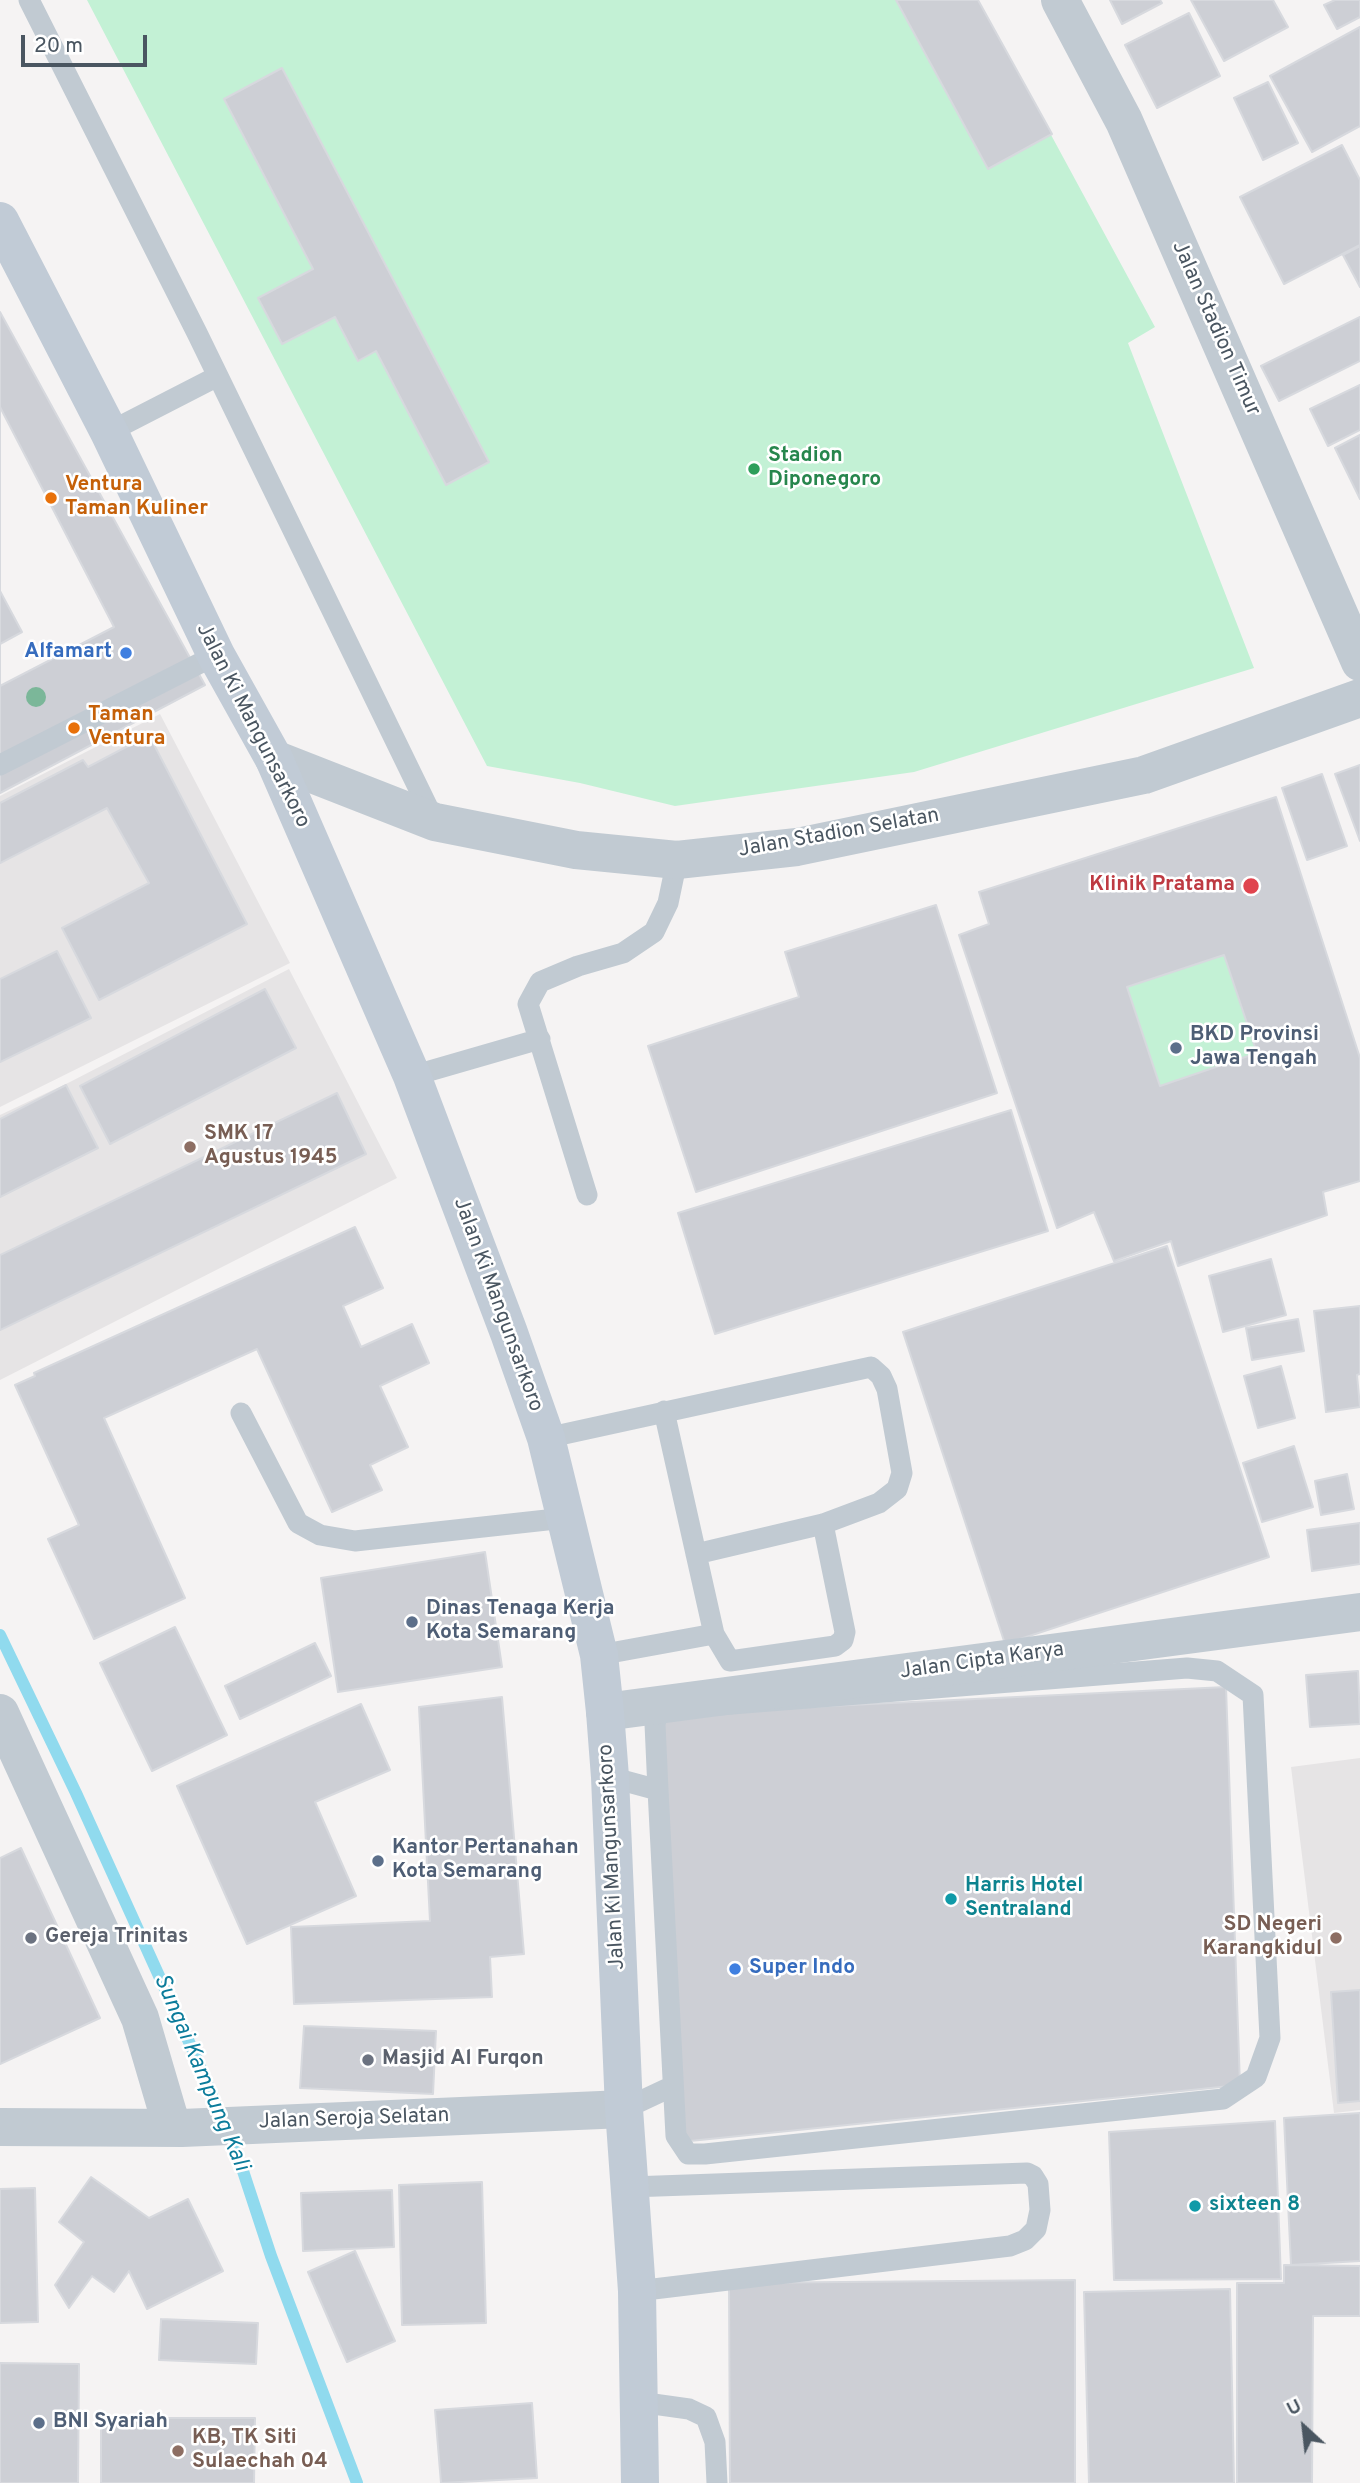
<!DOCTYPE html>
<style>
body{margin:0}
#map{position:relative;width:1360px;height:2483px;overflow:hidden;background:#f5f3f3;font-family:Overpass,sans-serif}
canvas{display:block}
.north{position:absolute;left:1269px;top:2392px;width:70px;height:70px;-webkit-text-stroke:5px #fff;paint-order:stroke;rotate:333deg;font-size:19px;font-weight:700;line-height:28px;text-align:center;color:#4a5661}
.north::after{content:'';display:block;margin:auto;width:24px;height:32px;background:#4a5661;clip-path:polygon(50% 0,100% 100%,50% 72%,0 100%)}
.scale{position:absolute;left:21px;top:35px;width:126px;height:32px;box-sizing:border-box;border:4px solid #4a5661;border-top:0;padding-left:9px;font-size:21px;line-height:24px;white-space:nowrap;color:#4a5661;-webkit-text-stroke:5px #fff;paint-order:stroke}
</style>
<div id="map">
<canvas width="1360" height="2483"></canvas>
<div class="north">U</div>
<div class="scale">20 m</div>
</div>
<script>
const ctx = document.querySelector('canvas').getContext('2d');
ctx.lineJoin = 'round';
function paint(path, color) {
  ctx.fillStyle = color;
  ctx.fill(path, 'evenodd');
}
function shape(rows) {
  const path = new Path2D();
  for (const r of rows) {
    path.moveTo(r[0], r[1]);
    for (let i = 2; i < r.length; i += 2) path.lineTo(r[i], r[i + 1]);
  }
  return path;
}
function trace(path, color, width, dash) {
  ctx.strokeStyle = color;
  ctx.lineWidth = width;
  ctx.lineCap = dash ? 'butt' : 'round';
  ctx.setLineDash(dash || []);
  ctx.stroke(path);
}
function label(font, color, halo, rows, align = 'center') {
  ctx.font = font + ' Overpass,sans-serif';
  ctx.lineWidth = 5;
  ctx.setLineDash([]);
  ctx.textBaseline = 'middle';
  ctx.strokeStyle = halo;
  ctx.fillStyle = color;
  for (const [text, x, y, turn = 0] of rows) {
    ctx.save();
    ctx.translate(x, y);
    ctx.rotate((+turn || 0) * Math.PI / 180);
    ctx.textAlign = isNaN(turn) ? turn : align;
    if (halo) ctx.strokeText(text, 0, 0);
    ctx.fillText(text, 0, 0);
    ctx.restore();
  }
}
paint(shape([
 [160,714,290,963,0,1107,0,796],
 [289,969,397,1178,0,1380,0,1115,70,1082],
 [1360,1758,1360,2110,1334,2113,1291,1767]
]), '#e6e4e5');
paint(shape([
 [87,0,978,0,1155,327,1128,343,1254,668,914,772,675,806,580,783,487,766],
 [1224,955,1257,1053,1160,1086,1127,987]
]), '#c3f1d5');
trace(shape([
 [0,1635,76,1793,199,2064,243,2171,271,2256,357,2483]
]), '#90daee', 12);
const building = shape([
 [896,0,978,0,1052,134,988,169,896,0],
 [1110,0,1160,0,1162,3,1122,24,1110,0],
 [1191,0,1273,0,1288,27,1224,61,1191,0],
 [1335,0,1360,0,1360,17,1337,29,1324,5,1335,0],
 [1189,13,1220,76,1157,108,1125,45,1189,13],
 [1360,27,1360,126,1312,152,1270,76,1360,27],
 [282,68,489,462,446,485,376,351,358,361,335,317,282,344,258,298,313,269,224,99,282,68],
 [1268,82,1298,143,1263,160,1234,98,1268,82],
 [1342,145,1360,180,1360,245,1284,284,1240,197,1342,145],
 [1360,246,1360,287,1343,255,1360,246],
 [0,312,205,685,0,793,0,312],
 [1360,317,1360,361,1279,401,1261,366,1360,317],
 [1360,385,1360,430,1328,446,1310,409,1360,385],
 [0,407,114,627,0,686,0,644,22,632,0,591,0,407],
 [1360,435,1360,499,1335,448,1360,435],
 [149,735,247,924,99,1000,62,928,149,883,107,808,0,863,0,803,83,760,88,767,149,735],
 [1360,765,1360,841,1335,774,1360,765],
 [1322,774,1347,846,1307,860,1282,788,1322,774],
 [1276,797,1360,1058,1360,1181,1323,1192,1327,1215,1178,1266,1171,1241,1114,1261,1094,1212,1057,1228,959,935,989,924,979,892,1276,797],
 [1224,955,1257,1053,1160,1086,1127,987,1224,955],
 [936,905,997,1093,696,1192,648,1046,799,997,785,952,936,905],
 [57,951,91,1018,0,1062,0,979,57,951],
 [265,989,296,1048,110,1144,80,1086,265,989],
 [66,1085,98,1148,0,1197,0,1119,66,1085],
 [337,1093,366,1154,0,1330,0,1255,337,1093],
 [1011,1110,1048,1231,715,1334,678,1213,1011,1110],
 [355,1227,383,1288,343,1306,361,1347,412,1324,429,1363,380,1386,408,1447,370,1465,382,1490,332,1512,257,1349,104,1418,185,1598,94,1639,48,1539,79,1525,15,1385,35,1376,34,1373,355,1227],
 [1167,1246,1269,1557,1005,1644,903,1332,1167,1246],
 [1271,1259,1286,1315,1223,1332,1209,1276,1271,1259],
 [1360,1306,1360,1374,1357,1375,1360,1407,1326,1412,1314,1311,1360,1306],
 [1298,1319,1304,1351,1252,1360,1246,1328,1298,1319],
 [1281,1366,1295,1418,1258,1428,1244,1376,1281,1366],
 [1294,1446,1313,1507,1262,1522,1243,1463,1294,1446],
 [1347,1474,1354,1509,1321,1515,1315,1481,1347,1474],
 [1360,1523,1360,1564,1312,1571,1307,1530,1360,1523],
 [485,1552,502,1667,338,1692,321,1578,485,1552],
 [175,1627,227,1735,152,1771,100,1663,175,1627],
 [315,1643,331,1676,240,1719,225,1686,315,1643],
 [1358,1671,1360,1724,1310,1727,1306,1675,1358,1671],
 [1226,1687,1240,2085,680,2142,661,1714,1226,1687],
 [502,1697,524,1954,490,1957,492,1997,294,2004,291,1927,430,1921,419,1707,502,1697],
 [361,1704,390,1770,315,1802,356,1896,247,1944,177,1786,361,1704],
 [21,1848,100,2018,0,2064,0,1858,21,1848],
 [1360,1990,1360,2101,1338,2103,1331,1992,1360,1990],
 [304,2026,436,2031,433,2094,300,2088,304,2026],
 [1360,2113,1360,2261,1291,2265,1284,2118,1360,2113],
 [1275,2121,1281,2279,1114,2280,1109,2132,1275,2121],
 [91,2177,149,2218,188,2199,223,2271,147,2309,129,2271,114,2292,92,2276,69,2308,55,2285,84,2242,59,2222,91,2177],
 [482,2182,486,2323,402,2325,399,2185,482,2182],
 [35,2188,38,2322,0,2323,0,2189,35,2188],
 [392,2190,394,2247,303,2251,301,2193,392,2190],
 [355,2251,395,2341,347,2362,308,2272,355,2251],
 [1284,2265,1360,2266,1360,2316,1313,2316,1312,2483,1237,2483,1237,2283,1284,2283,1284,2265],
 [1075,2280,1075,2483,730,2483,729,2283,1075,2280],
 [1230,2289,1234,2483,1089,2483,1084,2292,1230,2289],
 [161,2319,258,2323,256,2364,159,2360,161,2319],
 [0,2363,79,2364,78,2483,0,2483,0,2363],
 [532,2403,537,2478,441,2483,435,2410,532,2403],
 [101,2418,255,2418,254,2483,101,2483,101,2418]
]);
paint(building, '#cdcfd5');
trace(building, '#d7d9de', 2);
trace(shape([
 [29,0,197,333,434,820],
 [109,432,218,376],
 [0,765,216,655],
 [412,1076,540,1039],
 [587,1195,528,1004,540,982,578,966,623,953,654,932,668,903,677,860],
 [664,1411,714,1634,730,1661,835,1646,843,1640,845,1632,823,1524],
 [241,1413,298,1523,320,1535,355,1541,565,1518],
 [546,1438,871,1367,881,1376,887,1389,902,1473,897,1489,879,1503,823,1524,696,1554],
 [599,1655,714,1634],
 [1187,1668,1217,1671,1253,1695,1270,2038,1256,2077,1223,2099,705,2154,688,2154,676,2136,658,1790,655,1724,657,1716,669,1709,1187,1668],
 [610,1777,658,1790],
 [624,2109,673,2086],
 [630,2187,1027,2173,1033,2176,1038,2184,1040,2210,1036,2229,1025,2240,1010,2246,637,2291],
 [639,2402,689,2409,706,2417,715,2442,717,2483]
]), '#c1cad2', 21);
trace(shape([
 [1060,0,1124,121,1360,662],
 [274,759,435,822,576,850,677,860,797,847,1144,775,1360,698],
 [605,1712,1360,1612],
 [0,1713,140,2018,172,2127],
 [0,2127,182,2128,624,2109]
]), '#c1cad2', 38);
trace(shape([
 [0,221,109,432,216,655,274,759,412,1076,509,1333,546,1438,599,1655,605,1712,610,1777,624,2109,637,2291,640,2483]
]), '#c1cbd6', 38);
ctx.fillStyle = '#7bb799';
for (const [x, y] of [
 [36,697]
]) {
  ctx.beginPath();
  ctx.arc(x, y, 10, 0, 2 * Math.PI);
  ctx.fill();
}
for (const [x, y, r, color] of [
 [754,469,7,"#2e9e5b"],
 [51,498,7,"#e8710a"],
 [126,653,7,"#3f7fe0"],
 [74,728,7,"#e8710a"],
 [1251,886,9,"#e0444e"],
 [1176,1048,7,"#5c6f8a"],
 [190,1147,7,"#8d6e63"],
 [412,1622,7,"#5c6f8a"],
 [378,1861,7,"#5c6f8a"],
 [951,1899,7,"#0f9aa8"],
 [31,1938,7,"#6b7280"],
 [1336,1938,7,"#8d6e63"],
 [735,1969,7,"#3f7fe0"],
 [368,2060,7,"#6b7280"],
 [1195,2206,7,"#0f9aa8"],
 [39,2423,7,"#5c6f8a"],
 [178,2451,7,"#8d6e63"]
]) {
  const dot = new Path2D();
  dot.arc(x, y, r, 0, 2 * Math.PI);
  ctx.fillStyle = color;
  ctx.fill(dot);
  trace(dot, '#fff', 2.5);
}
label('21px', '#4a5661', '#fff', [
 ["Jalan Stadion Timur",1215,329,66],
 ["Jalan Ki Mangunsarkoro",252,726,63],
 ["Jalan Stadion Selatan",839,834,-10],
 ["Jalan Ki Mangunsarkoro",497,1305,70],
 ["Jalan Cipta Karya",982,1662,-8],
 ["Jalan Ki Mangunsarkoro",613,1857,-93],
 ["Jalan Seroja Selatan",354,2120,-2]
]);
label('bold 21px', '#27864d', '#fff', [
 ["Stadion",768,457],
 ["Diponegoro",768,481]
], 'left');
label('bold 21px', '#c56008', '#fff', [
 ["Ventura",65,486],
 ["Taman Kuliner",65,510],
 ["Taman",88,716],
 ["Ventura",88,740]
], 'left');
label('bold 21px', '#366cbe', '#fff', [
 ["Alfamart",112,653],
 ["Super Indo",749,1969,"left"]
], 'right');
label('bold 21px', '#be3a42', '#fff', [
 ["Klinik Pratama",1235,886]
], 'right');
label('bold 21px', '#4e5e75', '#fff', [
 ["BKD Provinsi",1190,1036],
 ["Jawa Tengah",1190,1060],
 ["Dinas Tenaga Kerja",426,1610],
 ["Kota Semarang",426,1634],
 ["Kantor Pertanahan",392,1849],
 ["Kota Semarang",392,1873],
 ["BNI Syariah",53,2423]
], 'left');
label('bold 21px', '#785e54', '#fff', [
 ["SMK 17",204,1135],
 ["Agustus 1945",204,1159],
 ["SD Negeri",1322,1926,"right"],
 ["Karangkidul",1322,1950,"right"],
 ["KB, TK Siti",192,2439],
 ["Sulaechah 04",192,2463]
], 'left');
label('bold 21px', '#0d838f', '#fff', [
 ["Harris Hotel",965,1887],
 ["Sentraland",965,1911],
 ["sixteen 8",1209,2206]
], 'left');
label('bold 21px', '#5b616d', '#fff', [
 ["Gereja Trinitas",45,1938],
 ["Masjid Al Furqon",382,2060]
], 'left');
label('italic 23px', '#0c7c9b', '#fff', [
 ["Sungai Kampung Kali",200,2073,67]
]);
</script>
